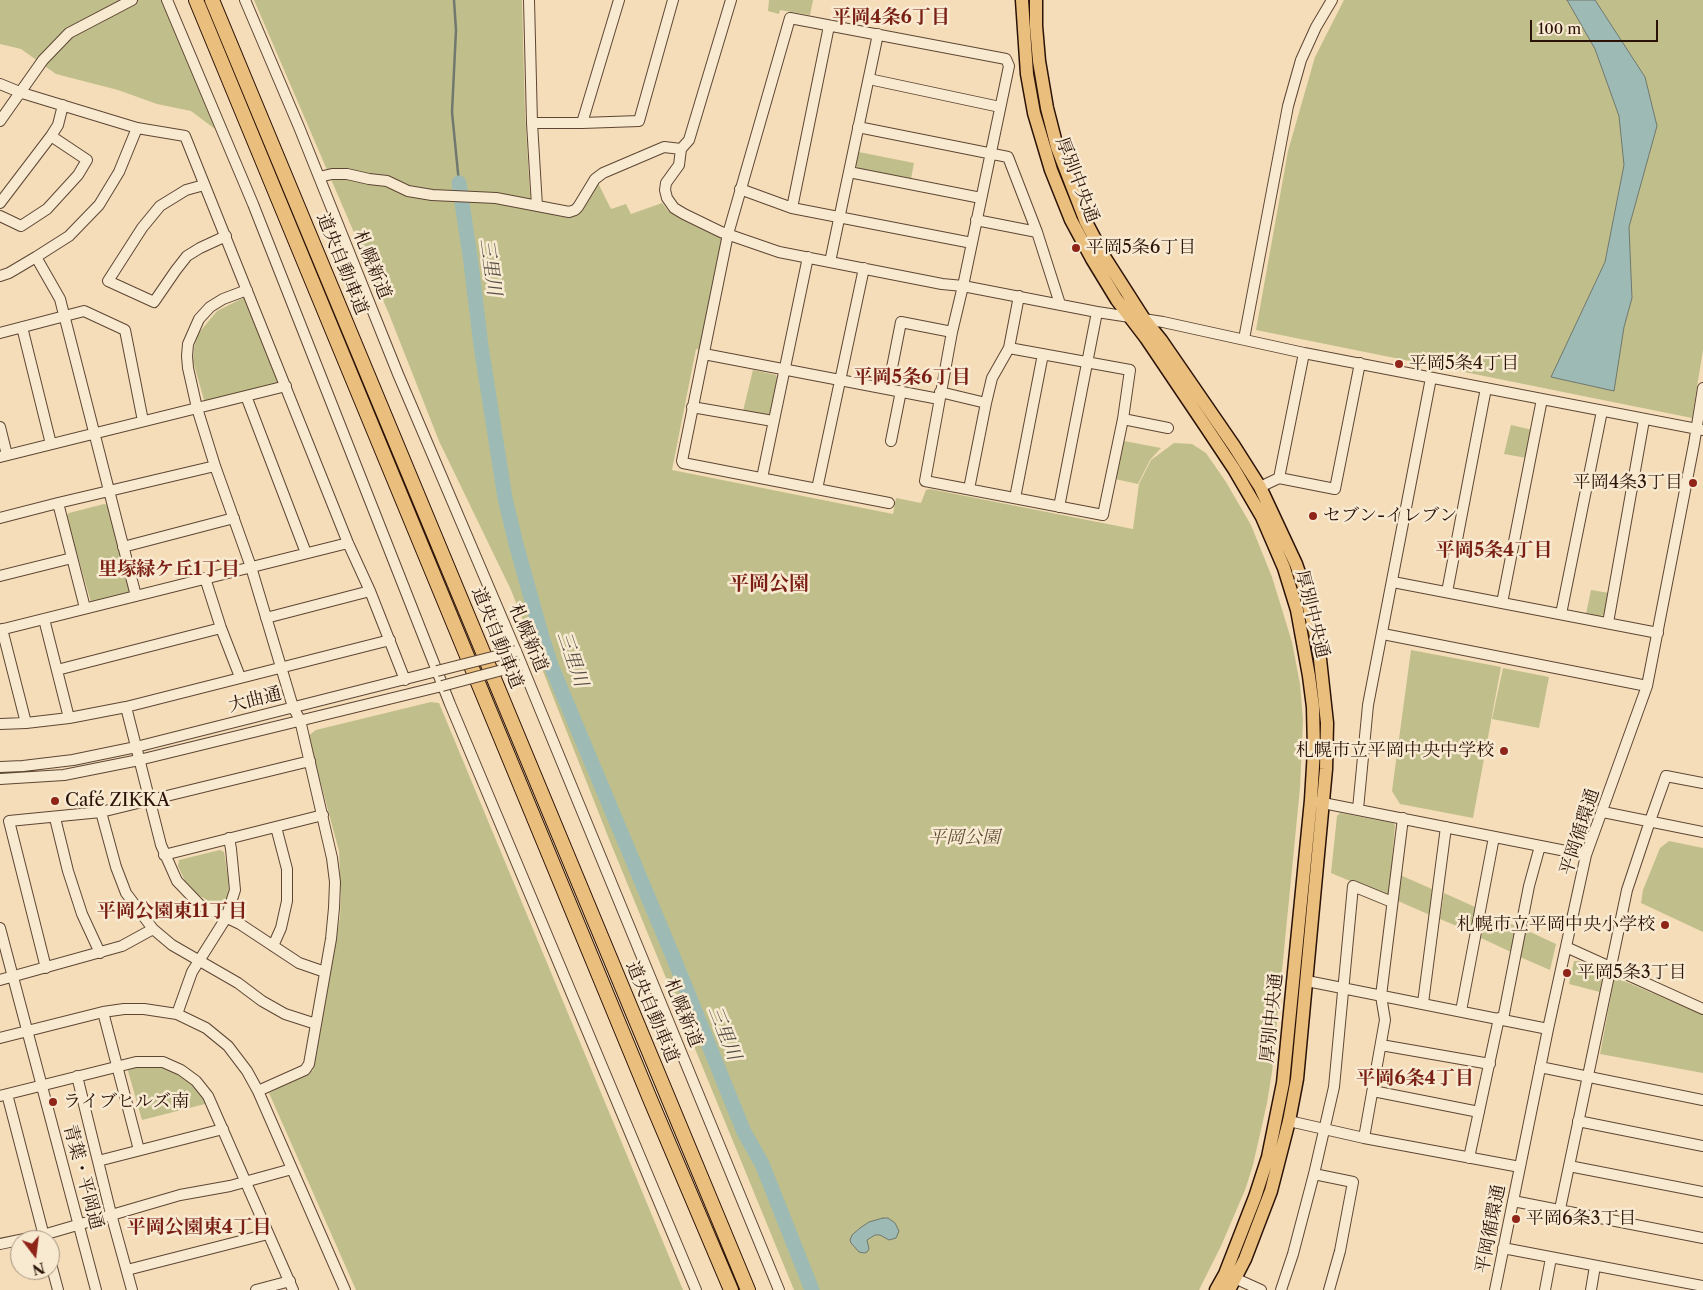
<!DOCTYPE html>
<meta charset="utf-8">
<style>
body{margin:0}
#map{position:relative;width:1703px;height:1290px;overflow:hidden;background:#f4ddb8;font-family:"Libre Caslon Text",serif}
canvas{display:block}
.north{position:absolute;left:10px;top:1230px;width:50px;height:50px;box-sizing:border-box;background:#f8e9d1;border:1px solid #a69381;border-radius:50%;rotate:165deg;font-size:14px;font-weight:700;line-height:20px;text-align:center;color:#2c1308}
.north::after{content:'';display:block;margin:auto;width:18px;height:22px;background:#8f2418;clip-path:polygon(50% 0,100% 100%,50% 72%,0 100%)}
.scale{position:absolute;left:1530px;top:20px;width:128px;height:22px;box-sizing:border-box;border:2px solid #2c1308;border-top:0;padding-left:6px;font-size:15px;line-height:18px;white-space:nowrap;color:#2c1308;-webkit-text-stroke:4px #f8e9d1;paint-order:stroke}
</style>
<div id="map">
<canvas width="1703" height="1290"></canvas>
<div class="north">N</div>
<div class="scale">100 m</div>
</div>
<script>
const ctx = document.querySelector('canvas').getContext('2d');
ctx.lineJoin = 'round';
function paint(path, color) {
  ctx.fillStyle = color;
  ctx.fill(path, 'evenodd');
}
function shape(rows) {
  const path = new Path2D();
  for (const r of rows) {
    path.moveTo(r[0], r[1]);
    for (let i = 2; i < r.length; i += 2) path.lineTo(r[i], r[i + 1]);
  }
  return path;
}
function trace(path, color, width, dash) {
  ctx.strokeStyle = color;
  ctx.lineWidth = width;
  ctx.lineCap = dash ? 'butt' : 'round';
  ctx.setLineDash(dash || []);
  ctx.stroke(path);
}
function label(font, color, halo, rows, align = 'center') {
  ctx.font = font + ' "Libre Caslon Text","Noto Serif JP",serif';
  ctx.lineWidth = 5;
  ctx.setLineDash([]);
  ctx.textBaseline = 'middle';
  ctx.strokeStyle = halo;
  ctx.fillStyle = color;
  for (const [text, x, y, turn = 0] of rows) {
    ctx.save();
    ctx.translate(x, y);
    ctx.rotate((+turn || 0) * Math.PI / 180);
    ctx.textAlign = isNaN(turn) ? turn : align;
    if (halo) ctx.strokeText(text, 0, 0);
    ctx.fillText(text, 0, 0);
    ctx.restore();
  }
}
paint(shape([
 [0,0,162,0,202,89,215,129,191,111,157,104,118,90,56,74,21,49,0,44],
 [254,0,522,0,525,114,531,210,559,216,570,216,577,214,583,208,598,183,611,209,626,204,631,214,662,203,668,211,679,217,722,236,722,245,702,350,696,349,672,470,893,514,896,498,921,503,926,490,930,489,1133,529,1139,484,1151,460,1174,443,1192,444,1206,453,1226,482,1251,525,1272,577,1292,642,1300,684,1303,720,1300,788,1272,1072,1267,1103,1253,1165,1245,1190,1221,1246,1199,1290,794,1290,609,839,511,590,439,441,389,314],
 [769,0,813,0,810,15,780,10,779,14,768,11],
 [1344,0,1703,0,1703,350,1692,418,1256,330,1288,151,1315,57],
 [859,152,914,163,911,179,858,169,856,165],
 [243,298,247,299,279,381,277,383,207,400,204,400,193,361,194,348,198,334,217,311],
 [753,370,776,375,777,378,770,413,767,415,743,411],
 [1511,425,1533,430,1527,458,1504,454],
 [1124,441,1161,448,1150,460,1138,484,1115,479],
 [104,504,108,505,130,592,128,594,91,602,66,516,69,513],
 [1591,590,1609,593,1605,614,1601,616,1586,614],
 [1411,650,1501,667,1473,818,1400,804,1392,791],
 [1503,668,1549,677,1539,728,1492,719],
 [431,702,439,703,683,1290,356,1290,269,1093,313,1070,340,917,341,897,339,851,308,736,316,730],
 [1340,813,1393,823,1395,825,1389,894,1386,896,1331,873,1337,816],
 [1669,841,1703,848,1703,932,1641,903,1643,890,1660,848],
 [220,850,224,852,228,878,229,894,224,908,216,905,198,895,185,881,178,866,179,860],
 [1400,875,1432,889,1430,915,1398,901],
 [1444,893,1475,907,1471,932,1440,919],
 [1485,913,1516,926,1511,952,1481,938],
 [1526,930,1556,944,1550,970,1520,957],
 [1574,961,1579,961,1603,972,1600,992,1569,984],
 [1617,978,1703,1015,1703,1073,1600,1054,1614,980],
 [166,1066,191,1080,209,1103,142,1120,128,1071,130,1067]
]), '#c0bf8b');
const water = shape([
 [1567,0,1595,0,1645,77,1657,126,1629,227,1632,298,1624,327,1614,391,1551,377,1605,262,1624,165,1619,116,1595,49,1567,0],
 [883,1218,888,1218,895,1223,899,1231,896,1238,889,1240,880,1235,875,1235,867,1240,869,1249,867,1252,864,1253,859,1252,851,1243,850,1240,852,1235,860,1228,869,1222,883,1218]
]);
paint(water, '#9dbbb4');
trace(water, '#70786f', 1);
trace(shape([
 [454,0,456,30,452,112,459,183]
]), '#70786f', 2.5);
trace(shape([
 [459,183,471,263,481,346,505,498,516,544,542,637,552,668,674,959,744,1132,762,1164,812,1290]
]), '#9dbbb4', 15);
const minor = shape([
 [167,0,253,204,450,704,696,1290],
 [245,0,299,127,398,374,516,651,779,1290],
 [529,0,532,123,537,206],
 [731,0,689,140,681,149,679,165,666,183,665,190,667,198,674,208,684,214,721,232,779,252,830,262,942,284,963,286,1097,312,1163,322,1304,353,1703,430],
 [869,79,1000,107],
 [0,84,22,93,137,128,185,136,348,543,370,591,405,680],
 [0,121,43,60,69,33,132,0],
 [532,123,582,123,639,121,673,0],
 [582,123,619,0],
 [858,127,1008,157,1037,232,1060,304],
 [849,172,981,198],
 [319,177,332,174,347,174,369,179,387,181,408,191,432,195,496,198,569,212,575,210,578,207,595,179,603,173,664,147,681,149],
 [204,185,186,190,160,206,142,228,108,281,154,302,176,270,187,256,200,248,226,236],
 [740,189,792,208,972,243],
 [0,203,51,136,58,125,63,105],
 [792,208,829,26],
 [0,216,21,226,47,209,78,175,87,160,51,136],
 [976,220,1037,232],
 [36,257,60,299,136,596],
 [830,262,878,34],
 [0,276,9,273,36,257,69,236,99,205,119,172,137,128],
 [247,290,223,299,210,307,199,319,188,344,187,356,188,368,197,408,215,466,251,567,293,707,300,720,332,858,335,882,334,908,331,939,309,1064,305,1070,258,1091],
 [22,327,51,444],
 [0,333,84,311,125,330,143,421],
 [1244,339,1288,106,1301,60,1316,27,1332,0],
 [704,354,939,399],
 [888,388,901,322,952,332],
 [940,392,986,403],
 [246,396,306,553],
 [692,407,773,421],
 [1123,419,1168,428],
 [0,427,7,455],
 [891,441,901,391],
 [0,457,286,386],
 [762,478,808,257],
 [1279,478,1304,353],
 [1260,487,1279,478,1335,489,1360,363],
 [817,489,864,268],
 [969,489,986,403,992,378,1009,348,1019,296],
 [1015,498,1043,354],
 [58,503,85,608],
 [889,503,683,463,682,461,728,234,790,18,1006,59,1009,66,963,286,952,332,925,481,1103,515,1123,419,1130,370,1009,348],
 [1059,507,1097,312],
 [0,518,58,503,215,466],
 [123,547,234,518],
 [0,576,72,558],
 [205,578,221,628,240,677],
 [1393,582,1658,633],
 [1447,592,1486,388],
 [1502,603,1542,399],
 [1561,614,1602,411],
 [266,618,370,591],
 [44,619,69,718],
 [1608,623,1644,420],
 [2,629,26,723],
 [0,630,348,543],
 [1383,634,1647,686],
 [57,670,221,628],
 [126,707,161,845,177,881,200,905,240,924,299,963,325,972],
 [0,724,26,723,69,718,126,707,390,640],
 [0,767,23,766,73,760,136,747,437,671],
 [0,779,64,775,139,760,442,686],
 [1318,802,1586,855],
 [1358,809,1368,705,1431,378],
 [101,812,116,867,126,893,153,929,172,945,238,983,262,1001,285,1014,316,1024],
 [1603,812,1703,832],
 [55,818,68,871,82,914,100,953],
 [164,855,323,815],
 [0,928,96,1290],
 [273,946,281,928,287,901,287,869,276,827],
 [1566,947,1703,1009],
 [46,968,9,821,101,812,310,761],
 [0,980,122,946,153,929],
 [1307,981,1548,1029],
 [1423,1003,1446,827],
 [1461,1011,1494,837],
 [103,1012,139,1150],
 [177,1014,192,972,226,918,235,890,231,849,229,838],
 [1503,1019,1529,886,1540,846],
 [0,1038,103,1012,124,1009,144,1009,177,1014,206,1028,228,1046,247,1071,258,1091,345,1290],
 [1381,1045,1490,1064],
 [1540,1067,1703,1100],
 [77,1076,111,1214,132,1290],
 [1373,1091,1479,1112],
 [7,1094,45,1240],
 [0,1096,136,1062,163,1062,181,1070,196,1081,208,1096,293,1290],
 [1289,1121,1364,1138,1520,1167],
 [1578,1121,1703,1146],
 [1364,1138,1385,1020,1381,996,1403,818],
 [1469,1158,1499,1018],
 [98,1161,223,1129],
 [1569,1166,1703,1192],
 [1314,1174,1353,1182,1340,1251,1329,1290],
 [1513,1201,1703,1238],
 [1560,1209,1627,890,1650,821,1666,776,1703,783],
 [0,1244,43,1235,180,1195,230,1186,292,1169],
 [1503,1248,1703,1286],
 [50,1260,58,1290],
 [127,1270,268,1234],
 [1230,1276,1261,1290],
 [256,1290,290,1281],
 [1281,1290,1293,1254,1314,1174,1334,1087,1353,886,1392,902],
 [1495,1290,1548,1029,1586,855,1647,686,1694,444,1703,388],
 [1545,1290,1551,1258],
 [1591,1290,1595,1266]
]);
const major = shape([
 [1022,0,1027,74,1034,113,1051,170,1071,220,1092,259,1117,300,1146,338,1206,427,1234,469,1262,517,1284,568,1297,610,1309,676,1313,707,1314,750,1311,800,1283,1083,1268,1157,1255,1197,1225,1274,1216,1290],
 [1036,0,1036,26,1039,61,1047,108,1057,147,1086,222,1105,258,1144,319,1161,340,1234,446,1260,487,1296,564,1305,590,1319,650,1327,723,1326,769,1297,1079,1289,1121,1271,1191,1245,1259,1229,1290]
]);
const highway = shape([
 [196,0,650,1099,731,1290],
 [212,0,748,1290]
]);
trace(minor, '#5e4634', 12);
trace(major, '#2c1308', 15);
trace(highway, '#2c1308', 16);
trace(minor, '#f8e9d1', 10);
trace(major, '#eabe7c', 12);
trace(highway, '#eabe7c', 14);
const minorBridge = shape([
 [437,671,516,651],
 [442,686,521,665]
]);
trace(minorBridge, '#5e4634', 12, []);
trace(minorBridge, '#f8e9d1', 10);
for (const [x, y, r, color] of [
 [1076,248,5,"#8f2418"],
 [1399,364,5,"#8f2418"],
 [1693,483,5,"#8f2418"],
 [1313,516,5,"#8f2418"],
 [1504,751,5,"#8f2418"],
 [55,801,5,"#8f2418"],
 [1665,925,5,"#8f2418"],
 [1567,973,5,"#8f2418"],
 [53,1102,5,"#8f2418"],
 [1516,1219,5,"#8f2418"]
]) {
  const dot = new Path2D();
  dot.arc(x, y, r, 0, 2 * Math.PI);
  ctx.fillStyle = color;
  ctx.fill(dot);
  trace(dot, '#f8e9d1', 2);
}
label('18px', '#2c1308', '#f8e9d1', [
 ["厚別中央通",1077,180,69],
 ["道央自動車道",342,264,68],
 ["札幌新道",372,265,68],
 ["厚別中央通",1312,614,76],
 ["道央自動車道",497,638,68],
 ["札幌新道",528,638,67],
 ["大曲通",255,700,-14],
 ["平岡循環通",1580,832,-72],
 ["道央自動車道",652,1012,67],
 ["札幌新道",683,1013,68],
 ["厚別中央通",1272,1018,-84],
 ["青葉・平岡通",83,1177,75],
 ["平岡循環通",1491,1229,-79]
]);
label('18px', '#2c1308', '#f8e9d1', [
 ["平岡5条6丁目",1086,248],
 ["平岡5条4丁目",1409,364],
 ["平岡4条3丁目",1683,483,"right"],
 ["セブン-イレブン",1323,516],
 ["札幌市立平岡中央中学校",1494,751,"right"],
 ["Café ZIKKA",65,801],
 ["札幌市立平岡中央小学校",1655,925,"right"],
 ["平岡5条3丁目",1577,973],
 ["ライブヒルズ南",63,1102],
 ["平岡6条3丁目",1526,1219]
], 'left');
label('italic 18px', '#604f36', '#f8e9d1', [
 ["平岡公園",964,838]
]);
label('bold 19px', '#7a1f14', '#f8e9d1', [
 ["平岡4条6丁目",891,18],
 ["平岡5条6丁目",912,378],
 ["平岡5条4丁目",1494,551],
 ["里塚緑ケ丘1丁目",169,570],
 ["平岡公園東11丁目",172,912],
 ["平岡6条4丁目",1415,1079],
 ["平岡公園東4丁目",199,1228]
]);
label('italic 19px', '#544e44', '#f8e9d1', [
 ["三里川",490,267,82],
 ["三里川",572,659,71],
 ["三里川",724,1033,68]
]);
label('bold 20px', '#7a1f14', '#f8e9d1', [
 ["平岡公園",769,584]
]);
</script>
